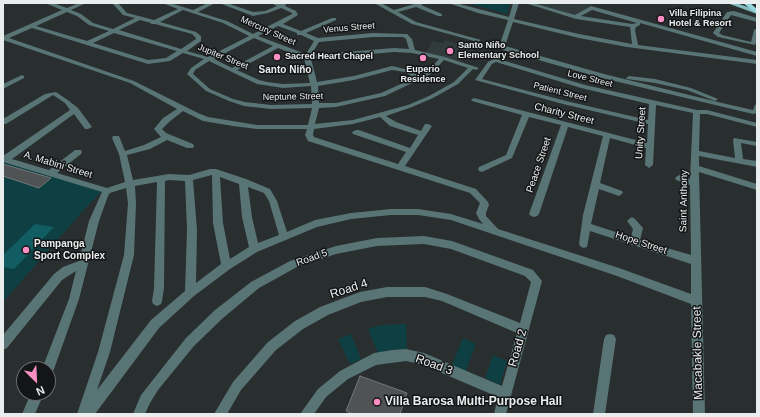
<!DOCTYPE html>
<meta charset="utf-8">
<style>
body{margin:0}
#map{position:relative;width:760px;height:417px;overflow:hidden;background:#292e2e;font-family:Arial,sans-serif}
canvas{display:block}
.frame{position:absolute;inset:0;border:4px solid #eaeded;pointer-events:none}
.north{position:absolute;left:16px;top:361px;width:40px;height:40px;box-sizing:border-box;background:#141516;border:1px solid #6a6b6c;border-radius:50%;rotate:156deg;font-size:11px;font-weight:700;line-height:16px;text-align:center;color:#eaeded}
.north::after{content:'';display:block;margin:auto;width:14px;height:18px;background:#fb8fc4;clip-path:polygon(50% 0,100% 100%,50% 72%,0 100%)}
</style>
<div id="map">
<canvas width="760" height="417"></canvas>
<div class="frame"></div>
<div class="north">N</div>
</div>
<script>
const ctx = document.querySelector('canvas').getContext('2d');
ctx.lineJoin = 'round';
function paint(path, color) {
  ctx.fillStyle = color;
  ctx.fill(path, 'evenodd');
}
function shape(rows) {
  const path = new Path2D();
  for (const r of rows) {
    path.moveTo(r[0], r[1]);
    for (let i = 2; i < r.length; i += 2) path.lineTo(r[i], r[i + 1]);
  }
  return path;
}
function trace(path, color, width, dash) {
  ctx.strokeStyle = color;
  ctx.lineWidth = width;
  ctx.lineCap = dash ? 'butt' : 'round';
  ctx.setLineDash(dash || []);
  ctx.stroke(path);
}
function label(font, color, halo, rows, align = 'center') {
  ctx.font = font + ' Arial,sans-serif';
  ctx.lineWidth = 3;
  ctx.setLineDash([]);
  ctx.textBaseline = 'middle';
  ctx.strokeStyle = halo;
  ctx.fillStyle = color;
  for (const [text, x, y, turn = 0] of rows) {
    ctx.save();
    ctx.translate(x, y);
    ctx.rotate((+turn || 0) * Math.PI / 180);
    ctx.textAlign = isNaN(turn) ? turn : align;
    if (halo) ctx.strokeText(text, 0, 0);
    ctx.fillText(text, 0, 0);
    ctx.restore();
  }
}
paint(shape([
 [531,3,594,3,573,17],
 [445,40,476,48,462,61,426,53,432,41,443,43]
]), '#313b3c');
paint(shape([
 [467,3,510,3,507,14],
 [3,160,102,191,82,212,3,302],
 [406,324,407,349,396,349,378,353,368,329,380,325],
 [351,334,361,359,350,364,338,339],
 [463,338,476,344,465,373,451,367],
 [493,355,507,361,500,385,485,378]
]), '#0e4043');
paint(shape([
 [35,224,54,227,14,269,3,267,3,255]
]), '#115d61');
const building = shape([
 [3,164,51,178,39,188,3,176,3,164],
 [360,376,407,393,400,414,353,414,346,411,360,376]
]);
paint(building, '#4f5354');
trace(building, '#737778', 1);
paint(shape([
 [45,3,53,3,67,8,79,3,86,3,71,10,81,14,93,23,113,29,135,18,123,15,112,3,118,3,127,13,154,20,178,9,162,3,170,3,193,10,208,3,215,3,198,12,227,21,253,34,292,14,292,13,281,8,268,13,253,16,219,3,227,3,253,12,265,11,277,6,271,3,278,3,286,4,285,6,296,11,298,15,283,24,301,31,332,18,336,18,336,20,306,33,318,38,373,33,407,34,412,39,415,50,445,57,479,68,476,70,473,69,458,84,433,98,412,107,386,116,396,122,421,131,425,124,428,124,432,126,405,166,476,189,488,202,489,205,486,213,486,216,498,229,619,268,691,294,691,264,590,231,587,247,584,248,581,247,579,244,583,215,603,136,568,127,539,214,537,216,534,217,531,216,529,214,561,125,529,117,512,158,482,172,479,171,478,169,479,167,506,155,522,115,472,101,471,100,474,98,647,143,648,124,563,104,475,80,488,62,495,58,585,85,697,110,707,110,757,123,757,127,707,114,700,114,699,151,735,158,733,140,734,138,757,142,757,146,741,143,743,159,757,161,757,167,699,156,699,166,757,184,757,190,699,172,705,414,693,414,691,304,617,276,451,220,418,215,391,215,351,219,317,227,257,252,230,269,194,296,159,328,95,414,77,414,98,352,124,255,128,203,126,188,110,193,108,196,99,221,79,299,54,369,52,373,48,375,48,369,42,369,69,299,76,271,62,280,7,348,3,350,3,335,54,274,63,267,79,261,89,221,102,192,3,162,3,156,70,110,65,103,53,95,6,124,3,124,3,119,45,94,56,92,69,101,78,108,92,127,88,129,85,129,74,114,12,159,49,170,75,150,81,150,82,152,81,154,57,173,107,188,125,182,119,154,112,138,113,136,119,136,125,151,144,145,161,137,154,129,163,118,177,109,130,83,3,40,3,36,62,10,45,3],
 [183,10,223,23,249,36,208,57,187,51,201,41,201,36,196,32,160,22,183,10],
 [67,12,77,16,89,25,109,31,87,41,36,26,67,12],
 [140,20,151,23,151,24,155,24,192,34,196,38,196,39,181,49,119,30,140,20],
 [278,26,297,33,297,35,301,35,314,41,306,54,258,36,278,26],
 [32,28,148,64,170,61,183,53,204,59,191,68,187,74,206,91,229,101,244,106,271,109,312,108,308,125,257,125,208,117,198,113,134,81,9,38,32,28],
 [114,33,177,51,166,58,148,60,93,43,114,33],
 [373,37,403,37,406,39,409,49,394,48,311,55,319,42,373,37],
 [254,38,273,46,232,68,214,59,254,38],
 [278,48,304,58,310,83,283,84,267,82,259,80,237,70,278,48],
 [394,52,412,53,439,59,427,72,419,76,409,70,392,66,354,76,317,82,311,59,394,52],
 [444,60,468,68,454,82,429,96,408,105,353,120,315,124,319,108,336,107,385,96,431,74,444,60],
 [209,61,257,84,283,88,311,86,312,104,271,105,245,102,233,99,210,89,193,74,195,70,209,61],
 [496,62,581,88,649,104,648,120,566,101,482,79,492,64,496,62],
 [392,70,405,72,414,78,381,93,336,103,319,103,318,86,354,80,392,70],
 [656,105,693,113,690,179,679,175,675,178,676,180,690,185,691,255,640,240,643,228,635,219,632,217,629,219,627,221,633,229,631,237,591,224,599,189,619,196,623,193,622,191,600,183,610,138,646,148,645,165,649,168,653,165,656,105],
 [183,111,203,121,233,126,257,129,307,129,305,135,308,141,470,193,480,203,476,213,479,219,483,224,451,214,418,209,391,209,351,213,315,220,287,232,277,201,270,189,246,179,216,169,210,169,189,175,169,174,133,180,127,155,150,149,167,140,187,148,193,148,194,146,193,144,166,133,162,129,169,122,183,111],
 [380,117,390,126,418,135,410,148,359,130,356,130,352,132,353,134,406,152,398,164,314,137,313,135,314,129,353,124,380,117],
 [212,175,213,223,221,264,196,283,197,230,193,180,212,175],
 [220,177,239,184,242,217,249,247,230,259,223,223,220,177],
 [169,180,185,181,187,230,185,291,151,320,97,390,110,352,134,255,136,203,135,186,157,182,154,288,152,301,153,304,157,306,161,304,162,301,164,288,165,181,169,180],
 [248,187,264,193,269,201,279,235,258,243,252,217,248,187],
 [374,3,381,3,394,10,418,3,426,3,421,5,442,14,442,16,438,16,416,7,398,12,416,22,481,40,478,42,412,24,374,3],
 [448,3,456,3,509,17,513,3,519,3,514,19,579,34,632,44,630,27,576,19,525,3,533,3,575,15,591,6,757,52,757,56,640,23,640,25,636,27,635,30,638,45,757,60,757,64,627,47,579,38,513,22,505,46,604,74,722,103,753,110,755,105,757,104,757,113,753,114,602,78,503,50,499,47,508,20,478,13,448,3],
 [592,10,637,23,632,24,581,16,592,10],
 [727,12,734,11,757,18,757,22,731,15,719,33,722,35,751,42,754,30,757,28,757,40,755,45,718,37,714,34,713,33,727,12],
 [22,75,24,76,24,78,3,89,3,84,22,75],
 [629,76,655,79,691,88,718,99,715,101,687,90,655,83,627,79,626,78,629,76],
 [424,236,452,241,533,270,542,281,506,414,494,414,498,397,423,365,406,361,376,365,348,379,326,397,314,414,300,414,318,389,340,371,374,353,392,350,406,349,424,353,502,386,517,333,442,301,425,297,387,297,361,302,328,315,303,329,276,350,241,390,227,414,214,414,233,382,268,342,295,321,320,307,360,292,387,287,425,287,447,294,520,323,531,282,525,276,451,249,424,244,377,246,336,254,297,267,259,288,223,318,194,346,158,390,150,403,145,414,133,414,141,395,186,338,215,310,251,282,290,261,336,246,377,238,424,236],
 [610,334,614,335,616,339,605,414,593,414,604,339,606,335,610,334],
 [31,393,44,393,35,414,22,414,31,393]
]), '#597475');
paint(shape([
 [727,3,736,3,757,10,757,14,727,3]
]), '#83bbbe');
paint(shape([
 [743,3,750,3,757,9,757,14,743,3]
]), '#93d7db');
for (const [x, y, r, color] of [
 [661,19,4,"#fb8fc4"],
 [450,51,4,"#fb8fc4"],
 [277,57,4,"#fb8fc4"],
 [423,58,4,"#fb8fc4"],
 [26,250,4,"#fb8fc4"],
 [377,402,4,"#fb8fc4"]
]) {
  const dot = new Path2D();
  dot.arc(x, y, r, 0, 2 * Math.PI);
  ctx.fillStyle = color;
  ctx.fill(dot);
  trace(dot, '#141516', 1.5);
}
label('bold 9px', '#eaeded', '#141516', [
 ["Villa Filipina",669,14],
 ["Hotel & Resort",669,24],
 ["Santo Niño",458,46],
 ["Elementary School",458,56],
 ["Sacred Heart Chapel",285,57],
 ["Euperio",423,70,"center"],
 ["Residence",423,80,"center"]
], 'left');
label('9px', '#eaeded', '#141516', [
 ["Venus Street",349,28,-5],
 ["Mercury Street",268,31,24],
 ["Jupiter Street",223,57,22],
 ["Love Street",590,79,14],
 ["Patient Street",560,92,14],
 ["Neptune Street",293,97,-1]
]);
label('bold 10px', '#eaeded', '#141516', [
 ["Santo Niño",285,70]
]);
label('10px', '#eaeded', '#141516', [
 ["Charity Street",564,114,14],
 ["Unity Street",641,133,-86],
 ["A. Mabini Street",58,165,17],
 ["Peace Street",539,165,-71],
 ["Saint Anthony",684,201,-89],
 ["Hope Street",641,243,18],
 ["Road 5",312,258,-20]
]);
label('bold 10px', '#eaeded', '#141516', [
 ["Pampanga",34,244],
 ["Sport Complex",34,256]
], 'left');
label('12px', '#eaeded', '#141516', [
 ["Road 4",349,289,-18],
 ["Road 2",518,348,-74],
 ["Macabakle Street",698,353,-91],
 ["Road 3",434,365,20]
]);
label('bold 12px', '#eaeded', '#141516', [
 ["Villa Barosa Multi-Purpose Hall",385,402]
], 'left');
</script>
